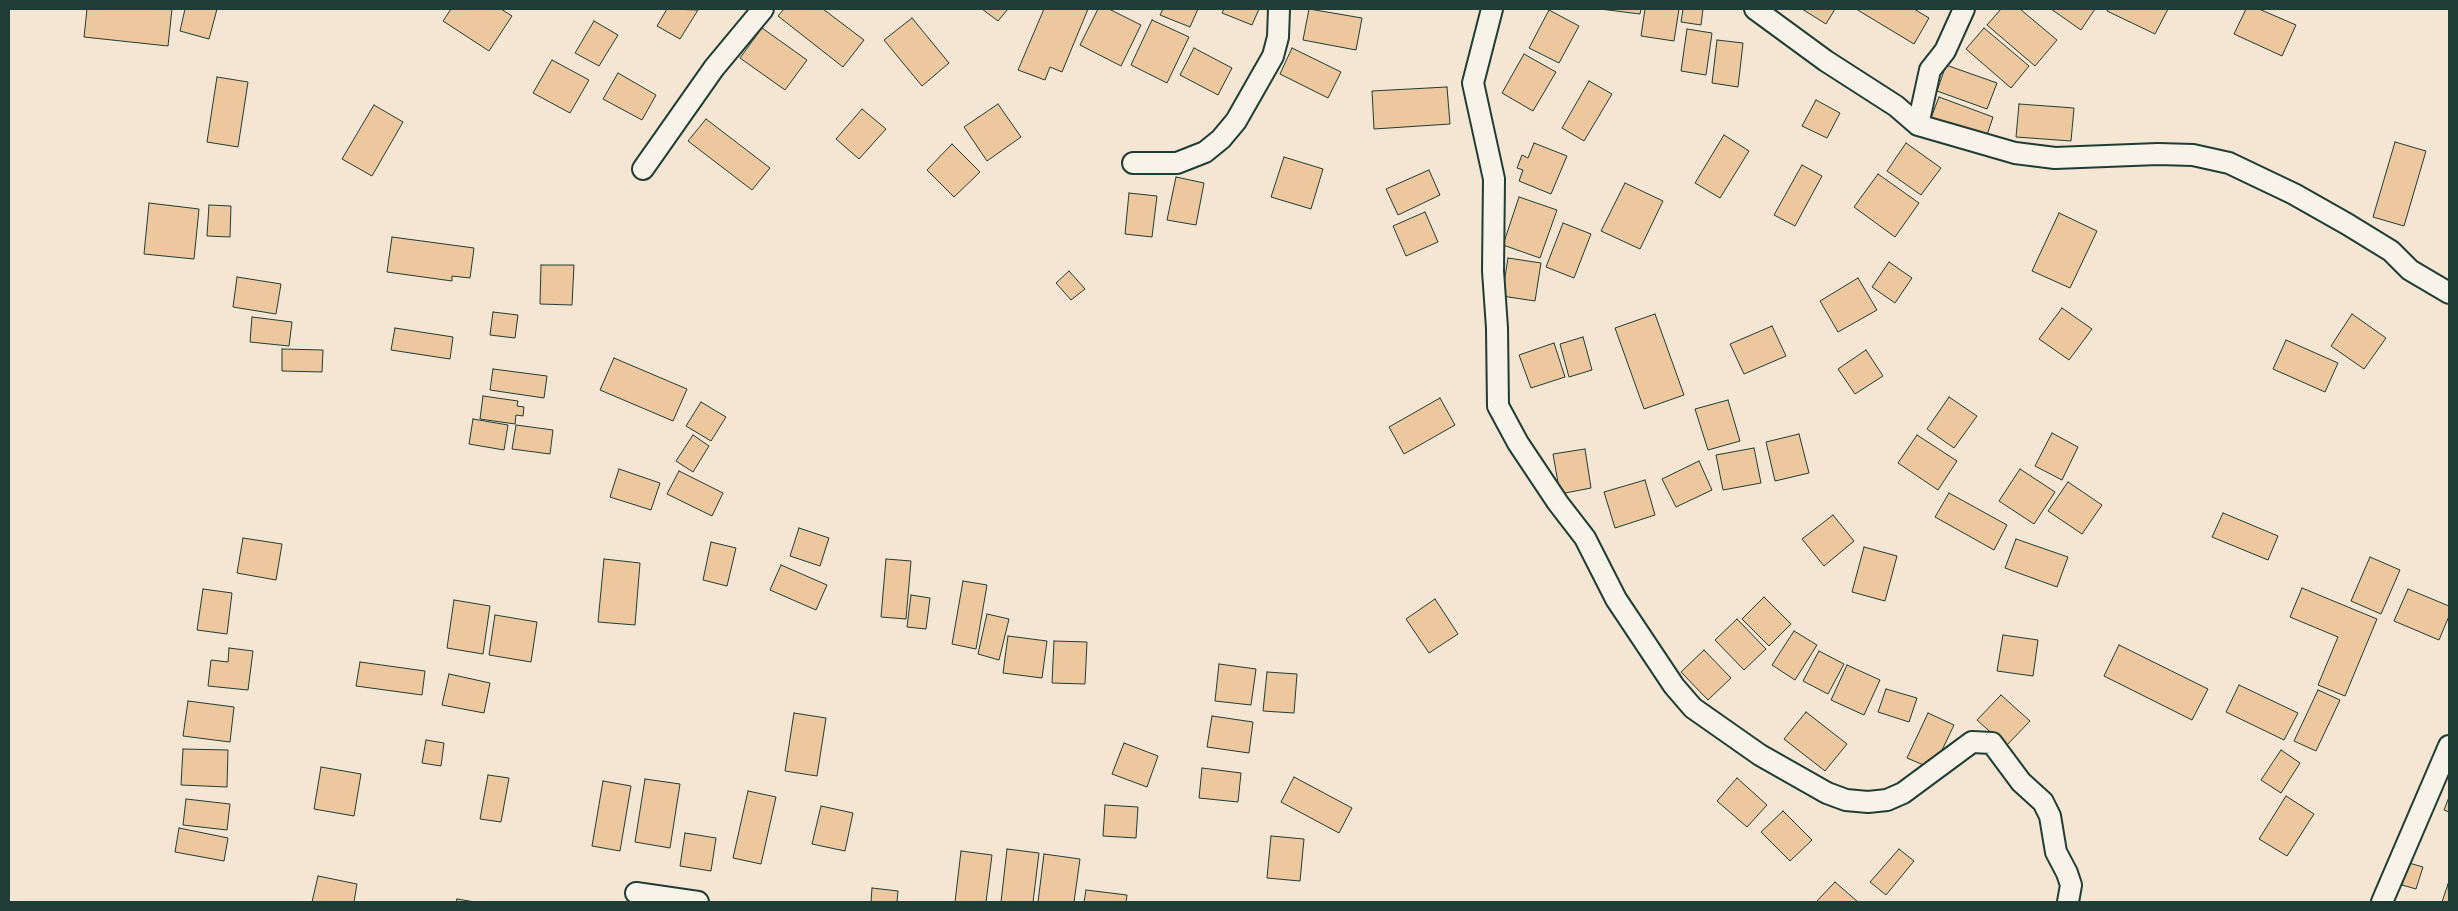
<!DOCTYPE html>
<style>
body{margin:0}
#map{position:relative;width:2458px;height:911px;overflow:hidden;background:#f4e6d2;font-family:"Patrick Hand",sans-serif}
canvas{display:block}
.frame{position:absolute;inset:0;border:10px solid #1f3d34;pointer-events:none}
</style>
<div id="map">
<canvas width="2458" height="911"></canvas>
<div class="frame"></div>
</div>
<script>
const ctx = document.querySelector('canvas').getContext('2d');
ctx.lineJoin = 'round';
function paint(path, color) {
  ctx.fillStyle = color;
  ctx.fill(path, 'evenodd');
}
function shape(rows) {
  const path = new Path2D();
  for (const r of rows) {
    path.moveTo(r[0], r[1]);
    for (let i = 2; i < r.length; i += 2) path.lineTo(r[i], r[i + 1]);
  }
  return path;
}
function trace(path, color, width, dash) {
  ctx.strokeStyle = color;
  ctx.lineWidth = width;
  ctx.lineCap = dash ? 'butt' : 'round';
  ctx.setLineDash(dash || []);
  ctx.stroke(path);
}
const building = shape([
 [87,9,172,9,168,46,84,37,87,9],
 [185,9,217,9,209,39,180,31,185,9],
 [451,9,501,9,512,16,489,51,443,21,451,9],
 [667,9,698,10,680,39,657,26,667,9],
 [784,9,823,9,864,40,843,67,778,16,784,9],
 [982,9,1008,9,998,21,982,9],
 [1044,9,1088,9,1062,72,1050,67,1045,80,1018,70,1044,9],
 [1098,9,1109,9,1141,25,1121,66,1080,45,1098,9],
 [1163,9,1198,9,1190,27,1160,15,1163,9],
 [1224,9,1259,9,1252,25,1222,13,1224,9],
 [1309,9,1362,18,1356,50,1303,40,1309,9],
 [1600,9,1641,9,1640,14,1600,9],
 [1645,9,1679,9,1674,41,1641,36,1645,9],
 [1683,9,1703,9,1701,25,1681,22,1683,9],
 [1802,9,1835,9,1826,24,1802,9],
 [1856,9,1914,9,1929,18,1914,44,1856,9],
 [2001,9,2020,9,2057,40,2035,66,1987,25,2001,9],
 [2051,9,2095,9,2081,30,2051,9],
 [2108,9,2168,9,2155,34,2107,11,2108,9],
 [2246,9,2259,9,2296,25,2282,56,2234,34,2246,9],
 [1549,10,1579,26,1559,63,1529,48,1549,10],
 [912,18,949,63,922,86,884,40,912,18],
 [1152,20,1189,37,1167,83,1131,65,1152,20],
 [594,21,618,35,599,66,575,53,594,21],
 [762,28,807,60,785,90,740,58,762,28],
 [1984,28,2029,66,2011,88,1966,49,1984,28],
 [1687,29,1712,33,1706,75,1681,71,1687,29],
 [1717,40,1743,43,1738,87,1712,83,1717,40],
 [1194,48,1232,68,1218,95,1180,75,1194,48],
 [1292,48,1341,72,1328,98,1280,74,1292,48],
 [1524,54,1556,72,1533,111,1502,93,1524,54],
 [552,60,589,80,570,113,533,93,552,60],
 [1946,65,1997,83,1987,109,1937,91,1946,65],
 [618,73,656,95,642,120,603,99,618,73],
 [217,77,248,82,238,147,207,142,217,77],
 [1589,81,1612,94,1584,141,1562,128,1589,81],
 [1447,87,1450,124,1374,129,1372,91,1447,87],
 [1939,97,1993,117,1986,138,1931,118,1939,97],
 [1816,100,1840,113,1827,138,1802,126,1816,100],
 [998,104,1021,137,987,161,964,127,998,104],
 [2019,104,2074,108,2071,141,2016,137,2019,104],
 [374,105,403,122,372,176,342,159,374,105],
 [862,109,886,129,859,159,836,139,862,109],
 [706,119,770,168,752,190,688,141,706,119],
 [1724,135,1749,151,1720,198,1695,183,1724,135],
 [2395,142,2426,151,2404,226,2373,217,2395,142],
 [1534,143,1567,156,1551,194,1519,181,1523,170,1517,168,1522,155,1528,158,1534,143],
 [1906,143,1941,168,1921,195,1887,171,1906,143],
 [952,144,980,172,954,197,927,170,952,144],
 [1284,157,1323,169,1311,209,1271,197,1284,157],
 [1802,165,1822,176,1795,226,1774,215,1802,165],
 [1429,170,1440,195,1398,215,1386,189,1429,170],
 [1878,174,1919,203,1895,237,1854,207,1878,174],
 [1176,177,1204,183,1196,225,1167,220,1176,177],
 [1625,183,1663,201,1640,249,1601,231,1625,183],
 [1129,193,1157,196,1152,237,1125,234,1129,193],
 [1519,197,1557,210,1540,258,1503,245,1519,197],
 [149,203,199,209,194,259,144,254,149,203],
 [209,205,231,206,230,237,207,236,209,205],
 [1425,212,1438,242,1406,256,1393,226,1425,212],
 [2059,213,2097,231,2070,288,2032,271,2059,213],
 [1563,223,1591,234,1574,278,1546,267,1563,223],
 [392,237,474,248,470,278,452,276,452,281,387,272,392,237],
 [1508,258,1541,263,1535,301,1502,296,1508,258],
 [1889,262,1912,278,1895,303,1872,287,1889,262],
 [541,265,574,265,572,305,540,304,541,265],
 [1069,271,1085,289,1071,300,1056,283,1069,271],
 [237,277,281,284,276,314,233,307,237,277],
 [1858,278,1877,310,1838,332,1820,301,1858,278],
 [2062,308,2092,329,2069,360,2039,339,2062,308],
 [493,312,518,315,515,338,490,335,493,312],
 [1655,314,1684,395,1644,409,1615,328,1655,314],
 [2352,314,2386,338,2364,369,2331,346,2352,314],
 [252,317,292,322,289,346,250,342,252,317],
 [1772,326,1786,356,1744,374,1730,344,1772,326],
 [395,328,453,337,450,359,391,350,395,328],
 [1583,337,1592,370,1569,377,1560,344,1583,337],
 [2286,340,2338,363,2325,392,2273,369,2286,340],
 [1554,343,1565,377,1531,388,1519,355,1554,343],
 [282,349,323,350,322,372,282,371,282,349],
 [1866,350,1883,376,1855,394,1838,369,1866,350],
 [614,358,687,389,673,421,600,390,614,358],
 [493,369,547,376,544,398,490,390,493,369],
 [483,396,518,401,517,406,524,407,523,416,516,415,515,424,480,419,483,396],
 [1949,397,1977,416,1954,448,1927,429,1949,397],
 [1440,398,1455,425,1404,454,1389,427,1440,398],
 [1728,400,1740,441,1708,450,1695,409,1728,400],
 [701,402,726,417,711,441,686,426,701,402],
 [473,419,508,425,504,450,469,444,473,419],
 [516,425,553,430,550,454,512,449,516,425],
 [2052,433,2078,447,2062,480,2035,466,2052,433],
 [1799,434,1809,473,1775,481,1766,442,1799,434],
 [693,435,709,446,693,472,676,461,693,435],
 [1917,435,1957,461,1938,490,1898,463,1917,435],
 [1754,448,1761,483,1723,490,1716,455,1754,448],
 [1585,449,1591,488,1560,494,1553,454,1585,449],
 [1699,461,1712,490,1676,507,1662,479,1699,461],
 [619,469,660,483,651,510,610,497,619,469],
 [2020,469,2055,492,2034,524,1999,501,2020,469],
 [679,471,723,493,712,516,667,494,679,471],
 [1645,480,1655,515,1615,528,1604,492,1645,480],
 [2068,482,2102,505,2082,534,2048,511,2068,482],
 [1949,493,2007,525,1994,550,1935,517,1949,493],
 [2223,513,2278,536,2268,560,2212,537,2223,513],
 [1833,515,1854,541,1824,566,1802,539,1833,515],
 [799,528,829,538,820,566,790,556,799,528],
 [243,538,282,544,276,580,237,573,243,538],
 [2016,539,2068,557,2057,587,2005,568,2016,539],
 [711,542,736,548,727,586,703,580,711,542],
 [1864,547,1897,556,1885,601,1852,592,1864,547],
 [2370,557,2400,570,2381,614,2351,601,2370,557],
 [604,559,640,563,635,625,598,622,604,559],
 [886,559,911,561,906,619,881,617,886,559],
 [781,565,827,585,816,610,770,590,781,565],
 [963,581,987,585,976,649,952,644,963,581],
 [2302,588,2377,619,2345,696,2318,685,2338,637,2290,617,2302,588],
 [203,589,232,593,227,634,197,630,203,589],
 [2408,589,2449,606,2449,616,2439,640,2394,621,2408,589],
 [911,595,930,598,926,629,907,627,911,595],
 [1764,597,1791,624,1769,646,1742,619,1764,597],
 [1435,599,1458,634,1429,653,1406,619,1435,599],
 [454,600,490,606,483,654,447,648,454,600],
 [987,614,1009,619,999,660,978,654,987,614],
 [495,615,537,622,531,662,489,655,495,615],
 [1737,619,1766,649,1744,670,1715,640,1737,619],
 [1794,631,1817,645,1795,680,1772,665,1794,631],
 [2003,635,2038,640,2033,676,1997,671,2003,635],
 [1008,636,1047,641,1042,678,1003,673,1008,636],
 [1054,641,1087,642,1085,684,1052,683,1054,641],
 [2119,645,2208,689,2192,720,2104,676,2119,645],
 [229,648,253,651,248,690,208,686,211,660,228,662,229,648],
 [1704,650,1731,678,1708,700,1681,672,1704,650],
 [1819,651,1844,664,1828,694,1803,681,1819,651],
 [360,662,425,671,422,695,356,686,360,662],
 [1219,664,1256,669,1251,705,1215,701,1219,664],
 [1847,665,1880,680,1864,715,1831,700,1847,665],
 [1267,672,1297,674,1294,713,1263,711,1267,672],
 [449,674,490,683,484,713,442,705,449,674],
 [2239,685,2298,713,2284,740,2226,712,2239,685],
 [1886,689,1917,698,1909,722,1878,712,1886,689],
 [2318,690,2340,700,2316,751,2294,741,2318,690],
 [2001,695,2030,721,2006,746,1977,720,2001,695],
 [188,701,234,707,230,742,183,736,188,701],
 [1806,712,1847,744,1825,771,1784,739,1806,712],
 [794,713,826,718,817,776,785,771,794,713],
 [1928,713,1954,725,1933,769,1907,758,1928,713],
 [1212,716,1253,722,1249,753,1207,747,1212,716],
 [426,740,444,743,441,766,422,763,426,740],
 [1124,743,1158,756,1147,787,1112,774,1124,743],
 [183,749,228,750,227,787,181,785,183,749],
 [2281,750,2300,763,2281,793,2261,780,2281,750],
 [321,767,361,774,354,816,314,809,321,767],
 [1202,768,1241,773,1238,802,1199,798,1202,768],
 [488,775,509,778,501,822,480,819,488,775],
 [1294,777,1352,808,1339,833,1281,802,1294,777],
 [1737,778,1767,805,1747,827,1717,801,1737,778],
 [645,779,680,784,670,848,635,842,645,779],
 [603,781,631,786,620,851,592,846,603,781],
 [748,791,776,797,761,864,733,858,748,791],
 [2286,796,2314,814,2287,856,2259,839,2286,796],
 [2449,797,2449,812,2444,810,2449,797],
 [186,799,230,804,227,830,183,825,186,799],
 [1105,805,1138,807,1136,838,1103,836,1105,805],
 [821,806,853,813,845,851,812,844,821,806],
 [1783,811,1812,840,1790,861,1761,832,1783,811],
 [179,828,228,838,224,861,175,852,179,828],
 [685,833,716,838,711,871,680,866,685,833],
 [1271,836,1304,839,1300,881,1267,878,1271,836],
 [1007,849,1039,853,1033,902,1001,902,1007,849],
 [1899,849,1914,861,1886,895,1870,882,1899,849],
 [961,851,992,855,986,902,955,902,961,851],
 [1044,854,1080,859,1074,902,1038,902,1044,854],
 [2409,863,2423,867,2416,889,2402,885,2409,863],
 [318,876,357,884,354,902,312,902,318,876],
 [1835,882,1858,902,1816,902,1835,882],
 [2448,884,2449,902,2442,902,2448,884],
 [872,888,898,891,897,902,871,902,872,888],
 [1086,890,1127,895,1126,902,1084,902,1086,890],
 [457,899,475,902,456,902,457,899]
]);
paint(building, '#edc79d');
trace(building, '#1f3d34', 1);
const minor = shape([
 [1492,9,1473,83,1494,179,1493,271,1497,328,1498,406,1518,443,1558,503,1585,538,1616,599,1674,686,1693,708,1760,755,1827,793,1846,800,1868,802,1887,800,1903,793,1972,742,1992,743,2021,782,2043,802,2050,816,2056,852,2067,873,2071,885,2068,902],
 [1755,9,1826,61,1896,106,1918,125,2015,153,2055,158,2158,154,2193,155,2229,163,2294,194,2347,224,2391,251,2410,270,2449,293],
 [1918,125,1930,70,1945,51,1964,9],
 [1133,163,1177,163,1205,152,1221,139,1236,121,1273,56,1278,37,1279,9],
 [643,169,714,68,763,9],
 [636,893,698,902],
 [2382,902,2449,746]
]);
trace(minor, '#1f3d34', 24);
trace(minor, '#f7f3e8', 20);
</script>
